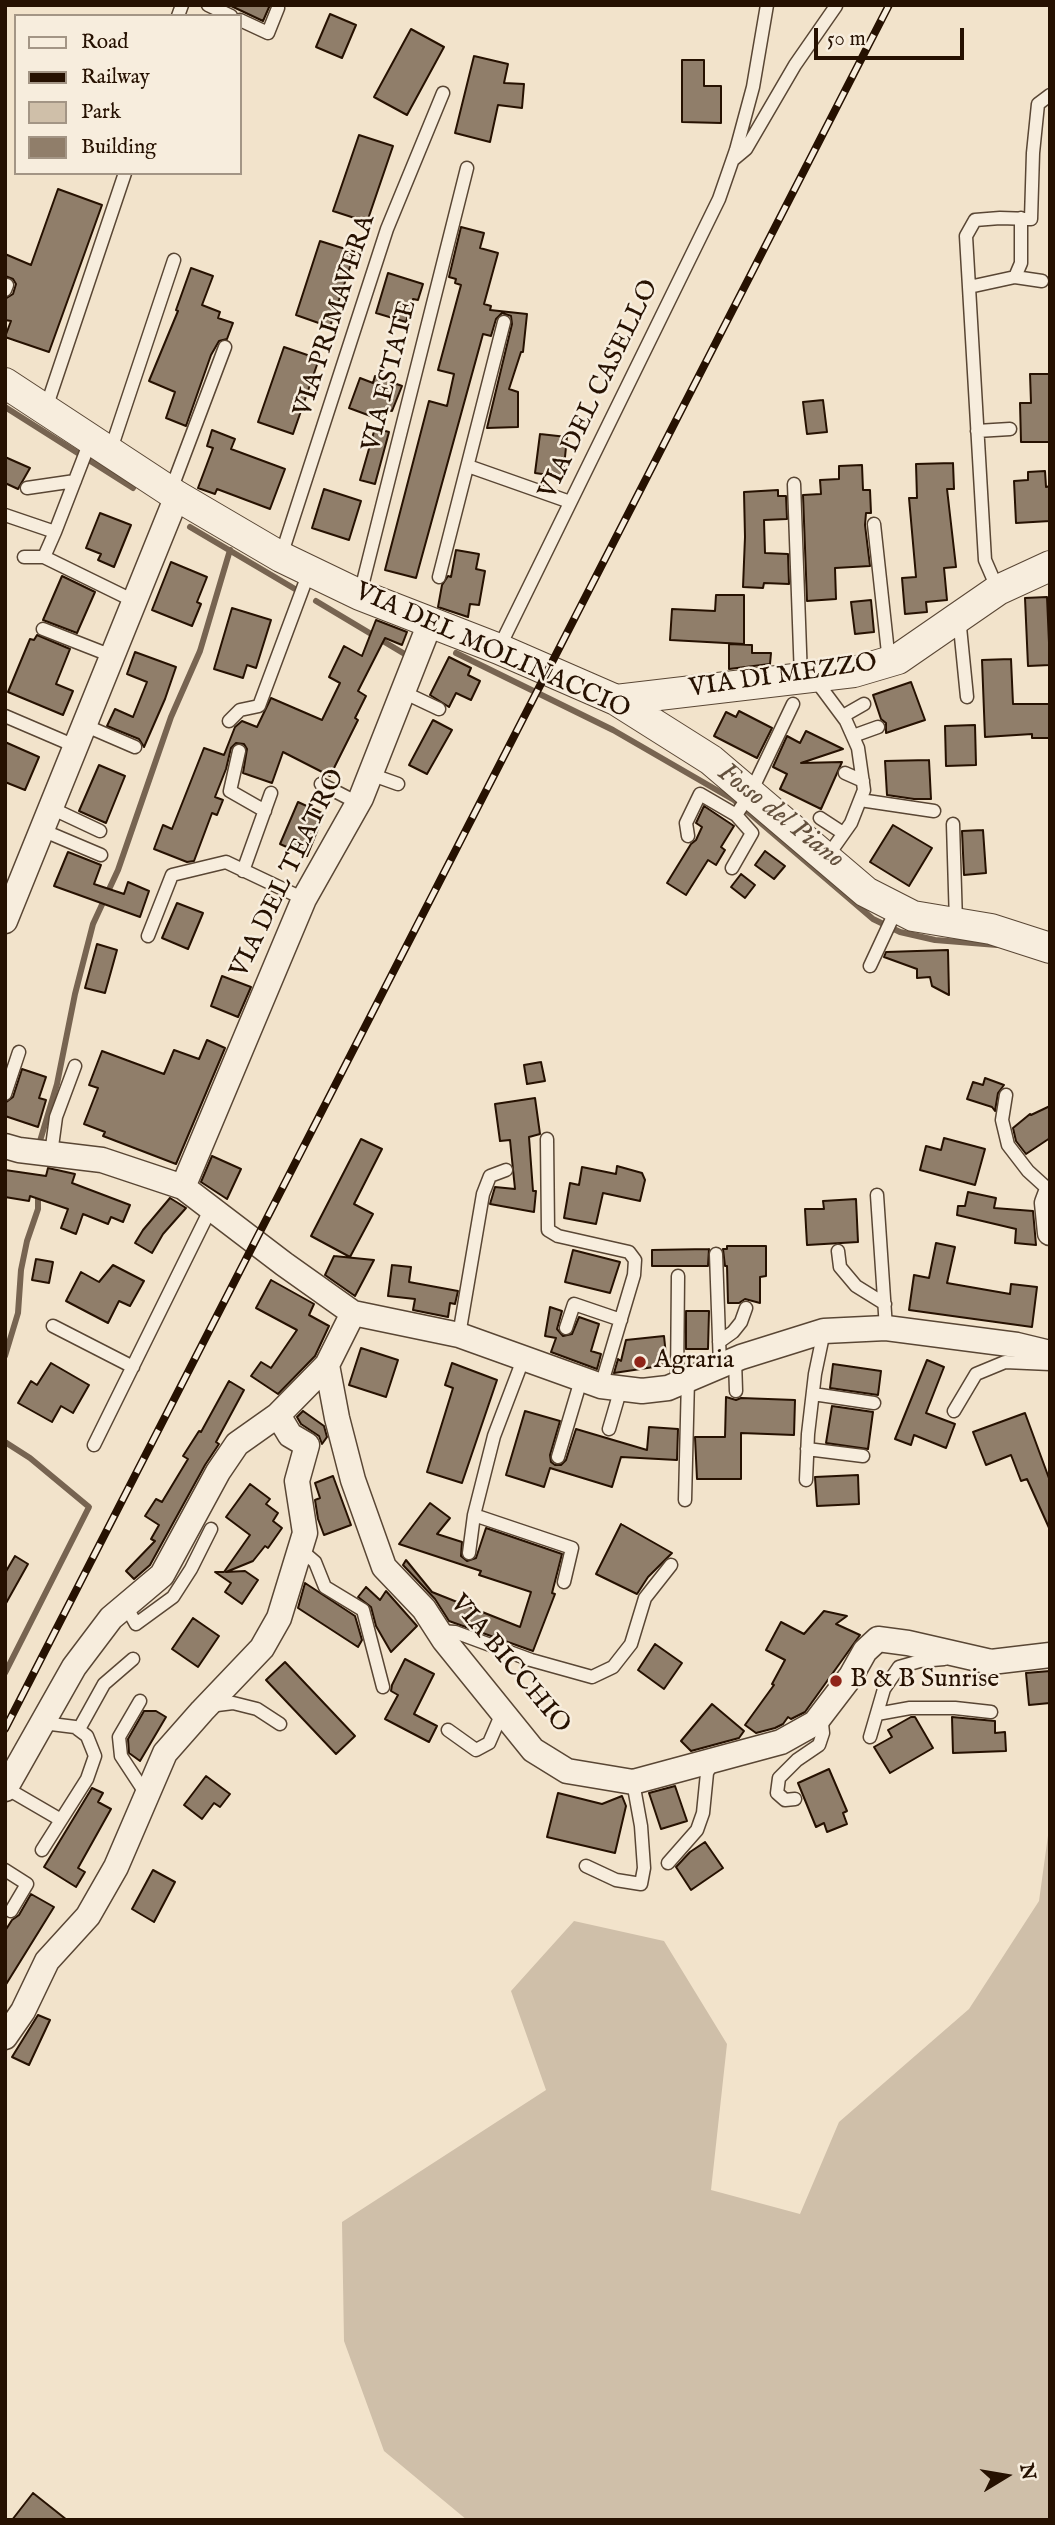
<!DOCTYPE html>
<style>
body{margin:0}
#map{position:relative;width:1055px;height:2525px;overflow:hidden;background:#f2e3cb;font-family:"IM FELL English",serif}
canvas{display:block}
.frame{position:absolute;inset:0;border:7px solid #261101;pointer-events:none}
.legend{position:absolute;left:14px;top:14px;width:228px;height:161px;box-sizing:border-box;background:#f7eddd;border:2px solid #a39585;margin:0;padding:9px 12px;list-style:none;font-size:21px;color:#261101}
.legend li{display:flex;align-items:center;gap:14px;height:35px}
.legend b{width:35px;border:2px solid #a39585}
.north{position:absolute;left:971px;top:2441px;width:70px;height:70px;-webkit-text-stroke:5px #f7eddd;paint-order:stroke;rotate:79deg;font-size:19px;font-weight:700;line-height:28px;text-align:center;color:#261101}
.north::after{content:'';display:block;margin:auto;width:24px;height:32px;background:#261101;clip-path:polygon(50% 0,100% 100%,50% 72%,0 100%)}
.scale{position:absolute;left:814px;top:28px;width:150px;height:32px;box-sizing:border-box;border:4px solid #261101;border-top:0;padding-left:9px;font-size:21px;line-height:24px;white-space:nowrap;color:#261101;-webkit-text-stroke:5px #f7eddd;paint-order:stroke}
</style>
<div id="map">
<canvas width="1055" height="2525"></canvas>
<div class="frame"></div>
<ul class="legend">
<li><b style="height:9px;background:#f7eddd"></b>Road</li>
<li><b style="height:9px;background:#261101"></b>Railway</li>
<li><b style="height:19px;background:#cfbfa9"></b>Park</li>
<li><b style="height:19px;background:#907e6a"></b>Building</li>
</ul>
<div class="north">N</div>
<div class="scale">50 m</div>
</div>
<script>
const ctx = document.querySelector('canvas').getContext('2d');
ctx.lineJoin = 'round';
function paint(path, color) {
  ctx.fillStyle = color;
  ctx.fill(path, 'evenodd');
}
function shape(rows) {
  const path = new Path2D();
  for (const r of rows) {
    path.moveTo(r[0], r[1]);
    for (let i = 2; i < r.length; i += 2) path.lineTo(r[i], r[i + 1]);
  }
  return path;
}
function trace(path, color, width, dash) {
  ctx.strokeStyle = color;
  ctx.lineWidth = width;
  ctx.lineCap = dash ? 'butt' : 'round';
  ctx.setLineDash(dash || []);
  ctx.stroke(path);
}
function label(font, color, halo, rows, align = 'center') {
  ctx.font = font + ' "IM FELL English",serif';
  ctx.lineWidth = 5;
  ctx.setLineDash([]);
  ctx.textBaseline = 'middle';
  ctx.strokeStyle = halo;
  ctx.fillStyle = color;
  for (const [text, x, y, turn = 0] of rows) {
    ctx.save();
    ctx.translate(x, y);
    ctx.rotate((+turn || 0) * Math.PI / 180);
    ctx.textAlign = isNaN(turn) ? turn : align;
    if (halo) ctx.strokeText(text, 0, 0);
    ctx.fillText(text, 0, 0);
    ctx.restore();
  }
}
paint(shape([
 [1050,1821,1050,2520,467,2520,384,2451,344,2341,342,2222,546,2090,511,1991,574,1921,664,1941,727,2044,711,2190,800,2214,839,2122,969,2009,1039,1901]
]), '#cfbfa9');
trace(shape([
 [5,407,133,488],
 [190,527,295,589],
 [316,601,408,656],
 [456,653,613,730,734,800,873,919,900,932,935,940,997,945],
 [40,1141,57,1084,75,994,93,924,118,870,171,717,200,651,230,550],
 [5,1356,18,1313,21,1270,27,1241,38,1209,38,1191],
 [5,1442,30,1458,89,1507,5,1673]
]), '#776451', 6);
const building = shape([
 [229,5,270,5,263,21,229,5],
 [330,14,356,25,342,58,316,47,330,14],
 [411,29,444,47,407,115,374,97,411,29],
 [474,56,508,64,504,83,524,84,522,108,498,105,490,142,455,133,474,56],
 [682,60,704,60,704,86,721,86,721,123,682,122,682,60],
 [359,135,393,146,367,222,333,211,359,135],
 [58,189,102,205,49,352,5,337,11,321,5,320,5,299,13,294,16,284,13,279,5,276,5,254,31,265,58,189],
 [461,227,484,233,480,248,498,253,484,304,491,306,490,310,527,314,523,352,521,352,509,389,518,392,518,427,487,428,512,324,511,316,502,313,496,319,491,336,483,334,416,578,385,570,429,401,447,406,454,374,438,370,461,285,455,283,456,279,449,277,461,227],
 [320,241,355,252,330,327,296,315,320,241],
 [191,268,213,276,202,305,220,312,218,318,233,323,227,339,219,341,211,355,186,426,166,418,175,392,149,381,178,311,176,310,191,268],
 [388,273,423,284,418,300,413,299,406,322,376,313,388,273],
 [284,347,319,359,293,434,258,422,284,347],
 [1030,374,1050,374,1050,442,1021,442,1020,403,1031,403,1030,374],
 [375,376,402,386,392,411,389,410,384,421,349,408,360,378,373,383,375,376],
 [823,400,827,432,807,434,803,402,823,400],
 [375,428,389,432,375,484,360,480,375,428],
 [212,430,235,439,231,449,285,469,270,509,217,489,215,494,198,488,213,448,207,446,212,430],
 [540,434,567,437,563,477,535,473,540,434],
 [5,457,30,468,18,489,5,483,5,457],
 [953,463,954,489,947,489,956,567,944,568,947,600,926,602,927,612,905,614,902,578,916,577,909,498,917,498,916,464,953,463],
 [862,465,863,490,870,490,871,513,866,513,865,525,870,566,835,568,836,599,807,601,803,495,821,494,820,480,839,479,839,466,862,465],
 [1045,471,1046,487,1050,486,1050,521,1016,523,1014,481,1028,480,1028,472,1045,471],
 [324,489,361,501,349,540,312,528,324,489],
 [778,490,778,496,786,496,787,519,764,520,765,553,788,554,789,584,764,583,763,588,743,587,745,537,744,492,778,490],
 [100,513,131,525,114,567,98,560,101,554,86,548,100,513],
 [456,550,479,554,476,569,485,571,479,605,470,604,468,617,438,607,442,585,448,576,451,577,456,550],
 [171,562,207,577,197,602,201,604,192,626,152,610,171,562],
 [62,576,95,592,77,633,43,620,62,576],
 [716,595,744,595,744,644,670,640,672,609,715,611,716,595],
 [1047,597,1050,665,1028,666,1025,598,1047,597],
 [871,600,874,632,855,634,851,602,871,600],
 [232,608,271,620,256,668,247,665,243,678,214,669,232,608],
 [376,620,407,632,402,645,385,638,358,691,366,696,355,718,358,720,330,776,283,752,272,783,243,773,247,749,244,744,236,743,231,748,226,769,215,797,223,800,217,815,212,813,194,861,187,862,154,849,163,825,172,829,204,748,224,755,235,727,242,721,257,727,271,698,322,720,340,683,329,677,344,646,362,656,376,620],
 [37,635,70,649,56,684,73,691,63,715,8,692,30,639,34,640,37,635],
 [729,644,752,645,752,653,771,653,770,664,729,669,729,644],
 [135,652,176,667,165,699,144,747,139,739,107,726,115,709,133,717,147,682,127,674,135,652],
 [449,657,471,668,468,675,480,681,471,700,456,693,449,707,430,695,449,657],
 [1011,659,1013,704,1050,704,1049,738,1032,738,1032,734,985,737,982,660,1011,659],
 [911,682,925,720,886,733,886,723,881,719,873,695,911,682],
 [739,711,772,728,757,758,714,736,726,712,736,717,739,711],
 [433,720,452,730,427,774,409,765,433,720],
 [975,725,976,765,946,766,945,726,975,725],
 [806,731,843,749,801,763,842,762,821,809,780,789,787,774,773,767,787,736,800,743,806,731],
 [5,742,39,757,25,790,5,782,5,742],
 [929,760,931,799,914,799,887,795,885,761,929,760],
 [99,765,125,776,106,823,79,811,99,765],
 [298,802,324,814,307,856,280,844,298,802],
 [704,806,734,826,721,847,725,850,716,865,708,860,686,895,667,883,691,844,696,840,702,827,696,823,704,806],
 [893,825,932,848,909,886,870,862,893,825],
 [983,830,986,873,964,875,962,831,983,830],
 [765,851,785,866,774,879,755,865,765,851],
 [68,852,101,865,94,884,124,894,128,882,149,891,140,917,54,886,68,852],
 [741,874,755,885,745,898,731,887,741,874],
 [177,903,203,913,188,949,162,938,177,903],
 [97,944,117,950,105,993,85,988,97,944],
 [948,950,949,995,932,986,930,977,917,978,917,969,884,957,886,952,948,950],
 [222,976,251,987,238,1017,211,1006,222,976],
 [207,1040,225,1048,176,1164,103,1136,105,1132,84,1124,98,1088,89,1085,102,1051,164,1074,174,1050,199,1059,207,1040],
 [541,1062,545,1081,527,1084,524,1065,541,1062],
 [22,1069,46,1077,39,1098,46,1100,38,1127,5,1116,5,1103,13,1097,22,1069],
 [985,1078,1004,1085,998,1093,995,1111,992,1107,967,1099,973,1082,983,1085,985,1078],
 [535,1098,540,1134,529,1137,533,1191,536,1191,534,1212,490,1204,495,1187,515,1189,510,1140,500,1141,495,1104,535,1098],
 [1050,1106,1050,1138,1026,1154,1016,1141,1013,1128,1030,1114,1031,1115,1050,1106],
 [944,1138,985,1149,975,1185,920,1170,926,1146,941,1150,944,1138],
 [361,1139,382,1149,354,1204,373,1214,350,1257,311,1236,361,1139],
 [212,1156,241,1169,227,1199,201,1182,212,1156],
 [617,1166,642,1173,645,1180,640,1201,603,1193,596,1224,564,1218,570,1183,579,1185,582,1167,616,1174,617,1166],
 [48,1168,75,1174,72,1183,130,1205,123,1222,111,1217,108,1224,83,1214,76,1234,61,1228,68,1209,30,1196,29,1201,5,1197,5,1170,46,1176,48,1168],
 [968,1192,996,1198,994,1208,1033,1211,1036,1245,1015,1243,1016,1229,957,1215,958,1206,965,1206,968,1192],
 [170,1198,186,1208,163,1234,152,1253,135,1243,143,1230,170,1198],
 [856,1199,858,1242,807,1245,805,1209,824,1209,823,1201,856,1199],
 [936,1243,955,1247,947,1283,1010,1294,1011,1284,1037,1287,1032,1327,909,1310,914,1275,929,1278,936,1243],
 [727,1246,766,1246,766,1276,760,1277,760,1303,745,1299,739,1303,728,1303,727,1266,725,1266,723,1249,727,1249,727,1246],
 [709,1249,708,1266,652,1266,652,1250,709,1249],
 [573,1250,620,1262,610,1293,565,1282,573,1250],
 [334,1256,374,1260,355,1296,325,1275,334,1256],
 [36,1259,53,1262,49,1283,32,1280,36,1259],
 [113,1265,144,1281,130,1306,119,1301,108,1323,66,1301,81,1272,99,1282,113,1265],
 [392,1265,411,1267,409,1282,458,1291,455,1304,450,1303,448,1317,413,1310,415,1299,388,1296,392,1265],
 [271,1280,314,1304,309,1315,329,1326,315,1356,278,1394,251,1376,261,1362,271,1368,297,1330,256,1308,271,1280],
 [550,1307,562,1311,557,1329,563,1336,572,1334,579,1317,599,1324,591,1351,601,1354,597,1369,551,1352,556,1338,545,1336,550,1307],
 [686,1311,709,1311,708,1349,686,1349,686,1311],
 [664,1336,667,1365,614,1373,618,1359,621,1361,626,1340,664,1336],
 [361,1348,398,1360,386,1397,349,1385,361,1348],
 [927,1360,944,1367,926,1413,955,1424,946,1448,914,1435,911,1445,895,1439,927,1360],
 [51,1363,89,1385,73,1413,61,1406,52,1422,18,1403,31,1381,37,1385,51,1363],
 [452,1363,497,1380,462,1483,427,1472,453,1388,445,1385,452,1363],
 [833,1364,881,1371,878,1395,830,1388,833,1364],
 [229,1381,244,1390,216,1442,219,1444,205,1465,150,1565,134,1579,126,1571,155,1541,151,1539,159,1525,145,1516,156,1499,162,1502,188,1459,183,1456,199,1431,201,1432,229,1381],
 [726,1397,736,1400,741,1398,795,1400,794,1435,741,1433,741,1479,697,1479,695,1437,725,1437,726,1397],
 [832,1406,873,1412,868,1449,826,1443,832,1406],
 [303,1411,324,1426,327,1437,322,1444,319,1436,301,1424,297,1417,303,1411],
 [525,1411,560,1421,550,1455,551,1462,555,1465,561,1465,566,1460,576,1429,647,1450,649,1427,678,1429,677,1460,621,1457,612,1487,550,1468,544,1487,506,1475,525,1411],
 [1025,1413,1050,1481,1050,1530,1027,1479,1021,1481,1011,1455,986,1465,973,1432,1025,1413],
 [858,1475,859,1504,817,1506,815,1477,858,1475],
 [333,1476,351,1525,324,1535,318,1519,315,1500,320,1498,315,1483,333,1476],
 [250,1484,270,1499,266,1504,278,1513,273,1521,282,1528,268,1548,265,1546,253,1561,226,1572,245,1571,258,1580,242,1604,225,1592,231,1583,215,1572,224,1572,250,1535,226,1517,250,1484],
 [430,1503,450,1518,437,1534,462,1542,461,1556,467,1561,476,1558,486,1528,562,1554,552,1593,555,1594,533,1651,449,1621,435,1599,403,1565,406,1560,432,1592,520,1627,531,1592,479,1575,481,1571,399,1544,430,1503],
 [621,1524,672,1553,648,1577,637,1594,596,1574,621,1524],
 [15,1556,28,1564,5,1605,5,1573,15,1556],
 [305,1583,355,1616,362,1640,358,1647,298,1608,305,1583],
 [366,1587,380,1600,386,1591,417,1626,391,1652,376,1626,371,1607,358,1597,366,1587],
 [824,1611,847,1616,836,1624,860,1635,805,1712,791,1719,788,1717,783,1724,775,1728,756,1733,745,1725,774,1685,772,1684,785,1660,766,1650,781,1622,804,1634,824,1611],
 [193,1618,219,1636,198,1667,172,1649,193,1618],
 [655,1644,682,1663,664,1689,638,1670,655,1644],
 [405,1659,434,1674,414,1714,437,1726,429,1742,385,1719,398,1695,391,1691,392,1685,405,1659],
 [285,1662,355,1736,336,1754,266,1680,285,1662],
 [1050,1671,1050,1703,1029,1705,1026,1673,1050,1671],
 [712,1704,744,1731,739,1738,691,1751,681,1741,712,1704],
 [144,1711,156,1711,166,1717,140,1761,129,1753,128,1739,144,1711],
 [911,1717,915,1717,933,1748,890,1773,874,1747,892,1737,888,1730,911,1717],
 [952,1717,995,1721,995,1733,1005,1732,1006,1751,953,1753,952,1717],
 [829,1769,847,1811,843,1813,847,1824,827,1832,824,1823,816,1827,798,1783,829,1769],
 [206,1776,230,1794,220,1807,214,1803,202,1819,184,1805,206,1776],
 [675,1786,687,1821,661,1829,649,1793,675,1786],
 [92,1788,103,1793,98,1802,111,1809,78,1868,85,1872,76,1887,44,1867,92,1788],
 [558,1793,602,1804,622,1796,626,1806,615,1853,547,1837,558,1793],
 [705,1842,723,1868,691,1890,676,1867,690,1852,705,1842],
 [153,1870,175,1882,154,1922,132,1909,153,1870],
 [31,1894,54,1907,5,1986,5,1931,12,1920,19,1915,31,1894],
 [38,2015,50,2020,29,2065,12,2057,38,2015],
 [33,2493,67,2520,12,2520,33,2493]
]);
paint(building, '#907e6a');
trace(building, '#261101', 2);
const service = shape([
 [208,5,231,16],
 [178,16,182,5],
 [240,20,268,33,278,8],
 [734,159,746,149,795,65,836,6],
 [1015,277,1021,263,1021,218],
 [969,287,1015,277,1042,281],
 [5,290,7,285],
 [46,408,125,173],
 [977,431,1010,429],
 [110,452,174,260],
 [468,466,570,502],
 [794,484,801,678],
 [27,488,75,481],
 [171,490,225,347],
 [5,515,55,532,91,439],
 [874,524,889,662],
 [281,556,387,229,443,93],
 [24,557,44,557,55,532],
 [44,557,134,601],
 [439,577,504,322],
 [998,590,985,560,966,236,975,220,1000,218,1031,219,1033,153,1038,104,1050,95],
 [360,594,467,168],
 [959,617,967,697],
 [43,629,112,656],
 [499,648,719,199,736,150,753,87,767,5],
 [814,678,846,721,858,748,864,790,851,823,827,857],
 [403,692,439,709],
 [5,716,75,746],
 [843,716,864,704],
 [229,721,240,710,259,706,309,572],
 [84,725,135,747],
 [853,736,878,727],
 [239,751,230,791,265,811],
 [845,773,863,781],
 [370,774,398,784],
 [321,784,358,803],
 [860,800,934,811],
 [51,808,100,831],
 [820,818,843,833],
 [953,824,956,923],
 [42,830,101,855],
 [688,836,686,823,700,794,736,815,750,794,793,704],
 [732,868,752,833,736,815],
 [243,871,271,793],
 [148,936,172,875,226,862,304,899],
 [870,966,897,908],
 [5,1094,19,1052],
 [1006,1095,1002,1120,1008,1145,1028,1171,1050,1191],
 [547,1139,548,1230,558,1236,629,1252,635,1260,634,1275,601,1386],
 [51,1154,56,1117,75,1066],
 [877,1195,886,1328],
 [838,1251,840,1267,856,1286,885,1304],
 [716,1254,720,1366],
 [53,1326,133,1367],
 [566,1328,574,1304,621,1320],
 [459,1335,483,1194,490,1176,506,1170],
 [719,1342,733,1332,741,1322,746,1308],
 [735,1360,736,1391],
 [677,1384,678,1276],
 [813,1394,874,1403],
 [954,1411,976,1374,1005,1362,1050,1364],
 [609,1429,621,1388],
 [94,1445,211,1208],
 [807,1449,863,1456],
 [558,1457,581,1380],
 [806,1480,808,1434,815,1374,824,1331],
 [685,1500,688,1379],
 [474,1515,572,1548,564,1582],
 [301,1550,315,1562,325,1587,363,1610,383,1687],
 [469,1553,474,1515,494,1436,524,1357],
 [126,1606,136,1624,173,1597,191,1569,211,1529],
 [439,1631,455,1632,531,1660,592,1677,613,1667,631,1644,645,1598,671,1565],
 [140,1701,119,1737,121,1756,142,1788,149,1791],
 [209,1706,233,1703,257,1709,280,1724],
 [877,1714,910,1708,955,1708,991,1712],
 [79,1729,104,1684,133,1659],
 [448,1730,476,1750,489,1743,502,1713],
 [870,1737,884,1689,899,1667,920,1661,944,1659],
 [6,1788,61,1820],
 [795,1799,785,1800,777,1793,779,1778,797,1760,819,1745,823,1733,821,1715],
 [42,1850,87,1779,95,1756,87,1736,75,1727,43,1723],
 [668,1863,697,1830,703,1813,707,1773,713,1762],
 [586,1866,616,1880,641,1884,644,1868,641,1826,633,1782],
 [5,1870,27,1884,11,1911]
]);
const minor = shape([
 [5,921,177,496],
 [5,1146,19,1150,102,1160,183,1187,284,1264,353,1313,459,1335,601,1386,642,1391,668,1388,741,1357,824,1331,886,1328,1017,1345,1050,1353],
 [183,1187,304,899,361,798,430,623],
 [1050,1195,1047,1203,1050,1233],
 [327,1365,337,1418,353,1480,384,1567,424,1609,444,1640,533,1750,567,1771,633,1782,781,1742,815,1723,851,1676,865,1651,878,1639,908,1643,991,1662,1050,1655],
 [5,1789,74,1667,111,1618,162,1575,218,1472,237,1444,278,1415,327,1365,353,1313],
 [5,2037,23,2011,47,1961,88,1916,116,1867,165,1753,202,1711,262,1648,279,1618,305,1533,297,1481,307,1445,290,1435,278,1415]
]);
const tertiary = shape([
 [5,383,177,496,281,557,360,595,499,649,616,700,711,760,866,892,913,916,991,929,1050,948],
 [616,700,854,672,898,659,998,590,1050,566]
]);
trace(service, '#594634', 15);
trace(minor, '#594634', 27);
trace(tertiary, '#594634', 32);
trace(service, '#f7eddd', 12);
trace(minor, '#f7eddd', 24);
trace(tertiary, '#f7eddd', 30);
const rail = shape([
 [5,1729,889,5]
]);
trace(rail, '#261101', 8);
trace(rail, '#f7eddd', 5, [16]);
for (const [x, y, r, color] of [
 [640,1362,7,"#8f2418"],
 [836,1681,7,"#8f2418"]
]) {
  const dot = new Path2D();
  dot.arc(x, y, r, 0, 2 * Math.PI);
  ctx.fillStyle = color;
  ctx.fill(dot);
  trace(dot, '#f7eddd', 2.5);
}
label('26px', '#261101', '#f7eddd', [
 ["VIA PRIMAVERA",336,316,-72],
 ["VIA ESTATE",391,376,-76],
 ["VIA DEL CASELLO",600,390,-64],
 ["VIA DEL MOLINACCIO",492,652,24],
 ["VIA DI MEZZO",783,677,-8],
 ["VIA DEL TEATRO",289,874,-64],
 ["VIA BICCHIO",509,1665,50]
]);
label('26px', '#261101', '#f7eddd', [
 ["Agraria",654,1362],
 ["B & B Sunrise",850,1681]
], 'left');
label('italic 28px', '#63503d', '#f7eddd', [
 ["Fosso del Piano",780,817,38]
]);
</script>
